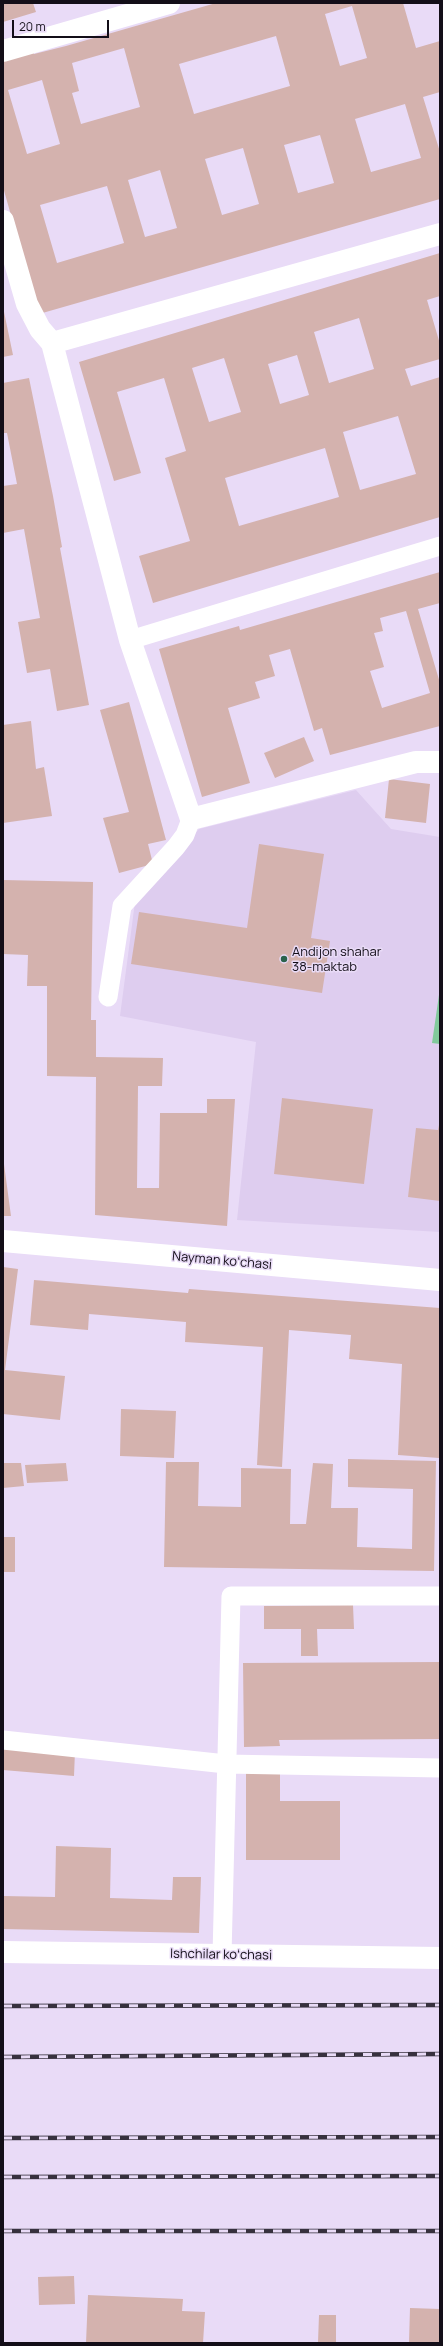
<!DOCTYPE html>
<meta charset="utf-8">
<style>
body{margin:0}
#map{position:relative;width:443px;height:2346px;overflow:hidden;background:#e9dbf7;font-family:Manrope,sans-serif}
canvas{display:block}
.frame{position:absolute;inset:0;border:4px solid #130e18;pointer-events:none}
.scale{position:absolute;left:12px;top:20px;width:97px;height:18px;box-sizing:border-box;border:2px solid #130e18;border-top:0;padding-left:5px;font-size:12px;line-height:14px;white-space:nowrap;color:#130e18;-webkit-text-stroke:3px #e9dbf7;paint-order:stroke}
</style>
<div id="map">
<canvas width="443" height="2346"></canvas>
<div class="frame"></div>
<div class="scale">20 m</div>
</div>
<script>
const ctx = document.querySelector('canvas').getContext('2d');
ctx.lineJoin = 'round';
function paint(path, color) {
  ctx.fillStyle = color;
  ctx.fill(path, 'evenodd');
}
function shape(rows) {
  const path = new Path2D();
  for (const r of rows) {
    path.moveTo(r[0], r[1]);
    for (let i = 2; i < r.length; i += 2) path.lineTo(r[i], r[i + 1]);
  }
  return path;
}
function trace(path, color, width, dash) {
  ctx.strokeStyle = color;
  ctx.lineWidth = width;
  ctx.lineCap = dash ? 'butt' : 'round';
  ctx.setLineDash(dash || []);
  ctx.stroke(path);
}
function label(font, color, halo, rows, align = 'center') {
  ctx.font = font + ' Manrope,sans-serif';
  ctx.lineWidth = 3;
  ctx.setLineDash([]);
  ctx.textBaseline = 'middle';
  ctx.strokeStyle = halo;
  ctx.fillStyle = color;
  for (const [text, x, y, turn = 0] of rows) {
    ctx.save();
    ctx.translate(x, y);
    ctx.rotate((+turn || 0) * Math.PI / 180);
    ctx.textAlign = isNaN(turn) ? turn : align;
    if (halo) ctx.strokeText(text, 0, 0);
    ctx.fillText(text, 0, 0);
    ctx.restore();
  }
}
paint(shape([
 [356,790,391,829,440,837,440,1232,237,1220,256,1042,120,1016,135,902,199,829]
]), '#decdef');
paint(shape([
 [440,988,440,1044,432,1043]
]), '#81ca9c');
paint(shape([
 [3,3,33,3,36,12,3,22],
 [216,3,403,3,416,48,440,41,440,92,423,97,440,152,440,199,39,314,3,187,3,57,32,48,34,54,66,46],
 [352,6,367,58,340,66,325,14],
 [276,36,290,86,194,114,179,64],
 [124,48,140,107,81,124,72,93,79,91,72,63],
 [42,80,60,144,27,154,8,90],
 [405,104,421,158,371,172,355,119],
 [320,135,334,183,298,193,284,145],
 [243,148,259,204,222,215,205,159],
 [160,170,177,228,145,237,128,180],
 [107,186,124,243,57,263,40,205],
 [440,253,440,296,427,300,440,344,440,359,405,369,411,386,440,377,440,517,153,603,139,556,190,541,165,458,186,451,164,378,117,392,141,473,114,481,79,362],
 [359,318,374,369,329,383,314,332],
 [297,355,309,395,280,404,268,364],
 [224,358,241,412,209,422,192,368],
 [398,416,416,474,360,490,343,432],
 [325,448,339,497,239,526,225,478],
 [3,307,13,355,3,357],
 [29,378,53,496,62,547,60,548,89,705,57,711,50,669,27,673,18,622,40,618,24,529,3,533,3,486,17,484,7,433,3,433,3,383],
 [440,572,440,603,418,609,440,683,440,726,330,755,322,728,314,731,290,649,269,655,275,676,255,682,260,698,228,708,250,783,202,797,159,649,239,626,240,630],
 [406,611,430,693,382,708,370,671,384,667,374,633,383,631,380,618],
 [129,702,166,840,148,844,153,864,119,873,103,818,129,812,100,710],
 [31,721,36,769,44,767,52,816,3,823,3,725],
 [304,737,314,761,275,778,264,753],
 [389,779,430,784,426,823,385,818],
 [259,844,324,854,311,938,330,941,322,993,131,964,139,912,247,928],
 [3,880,93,882,91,1020,96,1020,96,1057,163,1058,162,1086,138,1086,137,1188,159,1188,160,1113,207,1113,207,1099,235,1099,227,1226,95,1215,96,1077,47,1076,47,986,27,986,28,955,3,954],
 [282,1098,373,1109,364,1184,274,1174],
 [439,1125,440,1201,408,1197,416,1128,438,1130],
 [3,1164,4,1164,11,1216,3,1216],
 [3,1267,18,1269,5,1370,65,1376,60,1420,3,1414],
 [34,1280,188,1293,189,1289,440,1308,439,1458,398,1455,402,1364,349,1359,351,1335,289,1330,282,1467,257,1465,263,1347,185,1342,186,1322,89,1314,88,1330,30,1325],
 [121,1409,176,1411,174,1458,120,1456],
 [348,1459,436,1461,434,1571,164,1567,166,1462,199,1462,198,1506,241,1507,241,1468,291,1469,290,1524,306,1524,313,1463,333,1464,331,1508,358,1508,357,1547,412,1549,413,1489,348,1487],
 [3,1463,21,1463,24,1486,3,1488],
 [66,1463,68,1481,27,1483,25,1465],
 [3,1537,15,1537,15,1572,3,1572],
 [353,1605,354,1629,317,1629,318,1656,301,1656,301,1629,264,1629,264,1606],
 [440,1662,440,1739,279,1740,280,1746,244,1747,243,1663],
 [3,1745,75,1751,74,1776,3,1770],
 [246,1771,280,1771,280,1801,340,1801,340,1860,246,1860],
 [56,1846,111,1848,110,1898,172,1900,173,1877,201,1877,199,1933,3,1929,3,1896,55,1897],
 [74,2276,75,2304,39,2305,38,2277],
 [88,2295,183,2299,182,2311,205,2312,203,2343,86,2343],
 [410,2308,440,2309,440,2343,409,2343],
 [319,2315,336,2315,336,2342,318,2342]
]), '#d4b2ae');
trace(shape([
 [130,640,440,546],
 [108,997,122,906,176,847,185,835,191,819],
 [3,1740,226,1764,440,1768],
 [222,1955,231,1596,440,1596]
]), '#fff', 19);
trace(shape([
 [3,51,169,3],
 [3,221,27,304,40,329,52,343,130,640,191,819,416,762,440,762],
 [52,343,440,234],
 [3,1952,440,1958]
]), '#fff', 22);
trace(shape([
 [3,1241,440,1280]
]), '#fff', 22);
const rail = shape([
 [3,2006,440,2005],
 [3,2057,440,2054],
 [3,2138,440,2137],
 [3,2177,440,2176],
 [3,2231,440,2231]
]);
trace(rail, '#37313e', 4.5);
trace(rail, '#e9dbf7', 3, [9]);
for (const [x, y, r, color] of [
 [284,959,4,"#2a624b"]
]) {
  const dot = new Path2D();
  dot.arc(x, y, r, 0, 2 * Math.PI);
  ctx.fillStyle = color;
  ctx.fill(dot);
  trace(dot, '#e9dbf7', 1.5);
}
label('13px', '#130e18', '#e9dbf7', [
 ["Andijon shahar",292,952],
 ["38-maktab",292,967]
], 'left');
label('13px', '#130e18', '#e9dbf7', [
 ["Nayman koʻchasi",222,1261,5],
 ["Ishchilar koʻchasi",221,1955,1]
]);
</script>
